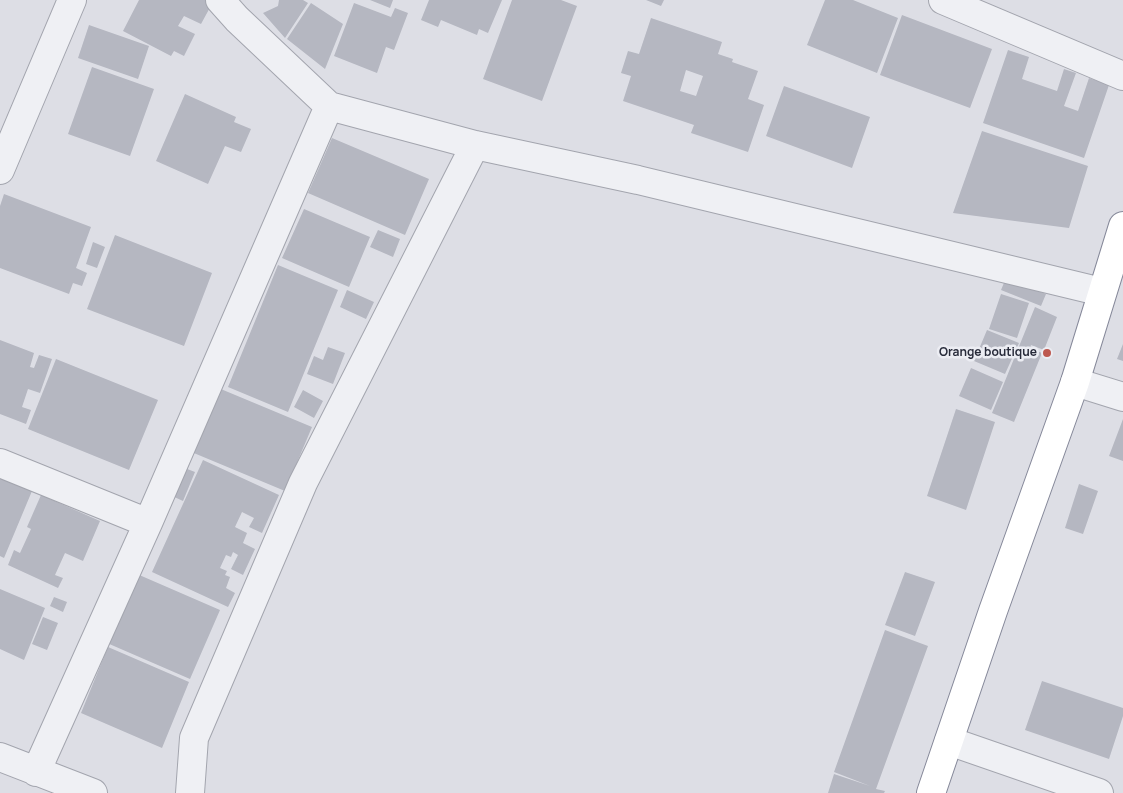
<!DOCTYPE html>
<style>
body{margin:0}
canvas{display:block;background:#dddee5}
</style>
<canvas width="1123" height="793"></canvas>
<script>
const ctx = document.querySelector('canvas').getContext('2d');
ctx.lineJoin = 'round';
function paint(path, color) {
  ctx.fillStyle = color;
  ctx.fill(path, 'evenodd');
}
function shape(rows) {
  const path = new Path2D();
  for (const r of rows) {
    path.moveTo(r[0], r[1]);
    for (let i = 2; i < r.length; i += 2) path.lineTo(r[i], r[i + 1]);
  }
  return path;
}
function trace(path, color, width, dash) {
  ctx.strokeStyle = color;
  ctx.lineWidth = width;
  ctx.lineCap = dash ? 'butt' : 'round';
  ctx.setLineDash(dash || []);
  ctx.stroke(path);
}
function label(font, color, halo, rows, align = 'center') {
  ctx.font = font + ' Manrope,sans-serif';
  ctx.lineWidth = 5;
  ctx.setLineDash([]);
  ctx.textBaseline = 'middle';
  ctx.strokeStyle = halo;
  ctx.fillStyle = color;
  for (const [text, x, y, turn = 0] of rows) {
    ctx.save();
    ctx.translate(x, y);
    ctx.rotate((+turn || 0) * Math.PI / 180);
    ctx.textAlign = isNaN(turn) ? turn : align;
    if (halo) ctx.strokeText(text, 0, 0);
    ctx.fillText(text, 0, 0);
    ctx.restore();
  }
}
paint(shape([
 [139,0,209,0,213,2,201,24,184,16,178,26,195,34,184,56,174,51,171,56,123,31],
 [279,0,303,0,308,3,285,38,263,13,278,6],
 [370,0,393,0,390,8],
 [429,0,502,0,488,33,479,29,477,35,441,20,438,27,421,20],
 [512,0,561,0,577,6,542,101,483,79],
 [646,0,664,0,661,6],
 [825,0,853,0,898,18,877,73,807,45],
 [311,3,343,24,325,69,287,39],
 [354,3,391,17,395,8,408,13,394,50,386,47,377,73,334,56],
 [902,15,992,49,970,108,880,75],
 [651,18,722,42,718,54,733,59,732,62,758,71,748,99,764,105,748,152,691,133,694,125,623,101,631,76,621,73,628,51,639,54],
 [686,70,703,76,696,96,680,91],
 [89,25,149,46,138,79,78,58],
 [1008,50,1029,57,1022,79,1057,91,1064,69,1076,73,1064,106,1078,111,1089,78,1109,85,1084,158,983,123],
 [92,67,154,89,130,156,68,134],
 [784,86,870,117,852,168,766,136],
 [185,94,236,117,234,122,251,129,241,152,225,146,208,184,156,161],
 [982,131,1088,166,1069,228,953,213],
 [332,138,429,179,405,235,308,193],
 [4,194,91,227,76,268,87,273,82,286,73,283,69,294,0,268,0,206],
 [304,209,370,237,349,287,282,258],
 [378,230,400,239,393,257,370,247],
 [115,235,212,273,184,346,87,309],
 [93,242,105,247,97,268,86,264],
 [278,265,338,290,288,412,228,387],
 [1006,278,1046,294,1041,306,1001,290],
 [347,290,374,302,366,319,340,307],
 [1001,294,1029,303,1017,338,989,329],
 [1035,307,1057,317,1044,350,1031,345,1030,348,1042,353,1014,422,992,413],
 [987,330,1019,343,1005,374,974,361],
 [0,340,34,353,30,367,34,368,39,355,52,359,40,393,28,389,22,407,31,410,26,424,0,414],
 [1123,344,1123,361,1117,359],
 [328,347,345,353,333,384,307,374,314,356,323,360],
 [56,359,158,400,129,470,28,429],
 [971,368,1003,382,991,410,959,396],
 [216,387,312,427,285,491,189,451],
 [303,390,323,401,314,418,294,407],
 [956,409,995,422,966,510,927,496],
 [1123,419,1123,461,1109,456],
 [203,460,279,495,262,533,249,527,254,518,242,512,235,527,247,533,243,543,255,549,243,575,231,569,238,555,233,552,231,557,226,555,220,568,227,571,225,575,230,577,226,588,235,593,228,607,152,572],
 [182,467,195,472,183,501,170,495],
 [0,478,32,491,4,558,0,556],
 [1079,484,1098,491,1083,534,1065,528],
 [41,495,100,521,83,561,65,553,55,575,63,578,58,588,8,565,14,550,20,553,31,529,27,527],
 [905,572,935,582,915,636,885,625],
 [137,574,220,610,190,679,107,643],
 [0,589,45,608,24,660,0,649],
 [54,597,67,602,63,612,50,606],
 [43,617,58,623,47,650,32,644],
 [885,630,928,646,876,789,885,791,884,793,828,793,834,774,870,786,834,772],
 [108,647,189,682,162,748,81,713],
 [1042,681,1123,708,1123,716,1109,759,1025,730]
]), '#b5b7c1');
const minor = shape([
 [220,0,237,19,329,106,475,145,638,180,1102,292],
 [943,0,1123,76],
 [0,170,72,0],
 [1075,382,1123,397],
 [0,463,148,523],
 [949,741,1099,793],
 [0,757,93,793],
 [36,772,148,523,329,106],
 [190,793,194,738,303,483,475,145]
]);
const trunk = shape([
 [931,793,993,611,1075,382,1123,226]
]);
trace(minor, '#a3a5ae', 30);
trace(trunk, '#86899a', 30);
trace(minor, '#eff0f4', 28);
trace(trunk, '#fff', 28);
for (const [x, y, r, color] of [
 [1047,353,5,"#bd584f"]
]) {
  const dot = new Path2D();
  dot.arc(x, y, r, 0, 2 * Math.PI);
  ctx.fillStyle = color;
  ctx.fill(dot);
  trace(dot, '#ecedf3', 2);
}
label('bold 12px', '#282b3a', '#ecedf3', [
 ["Orange boutique",1037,353]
], 'right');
</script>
